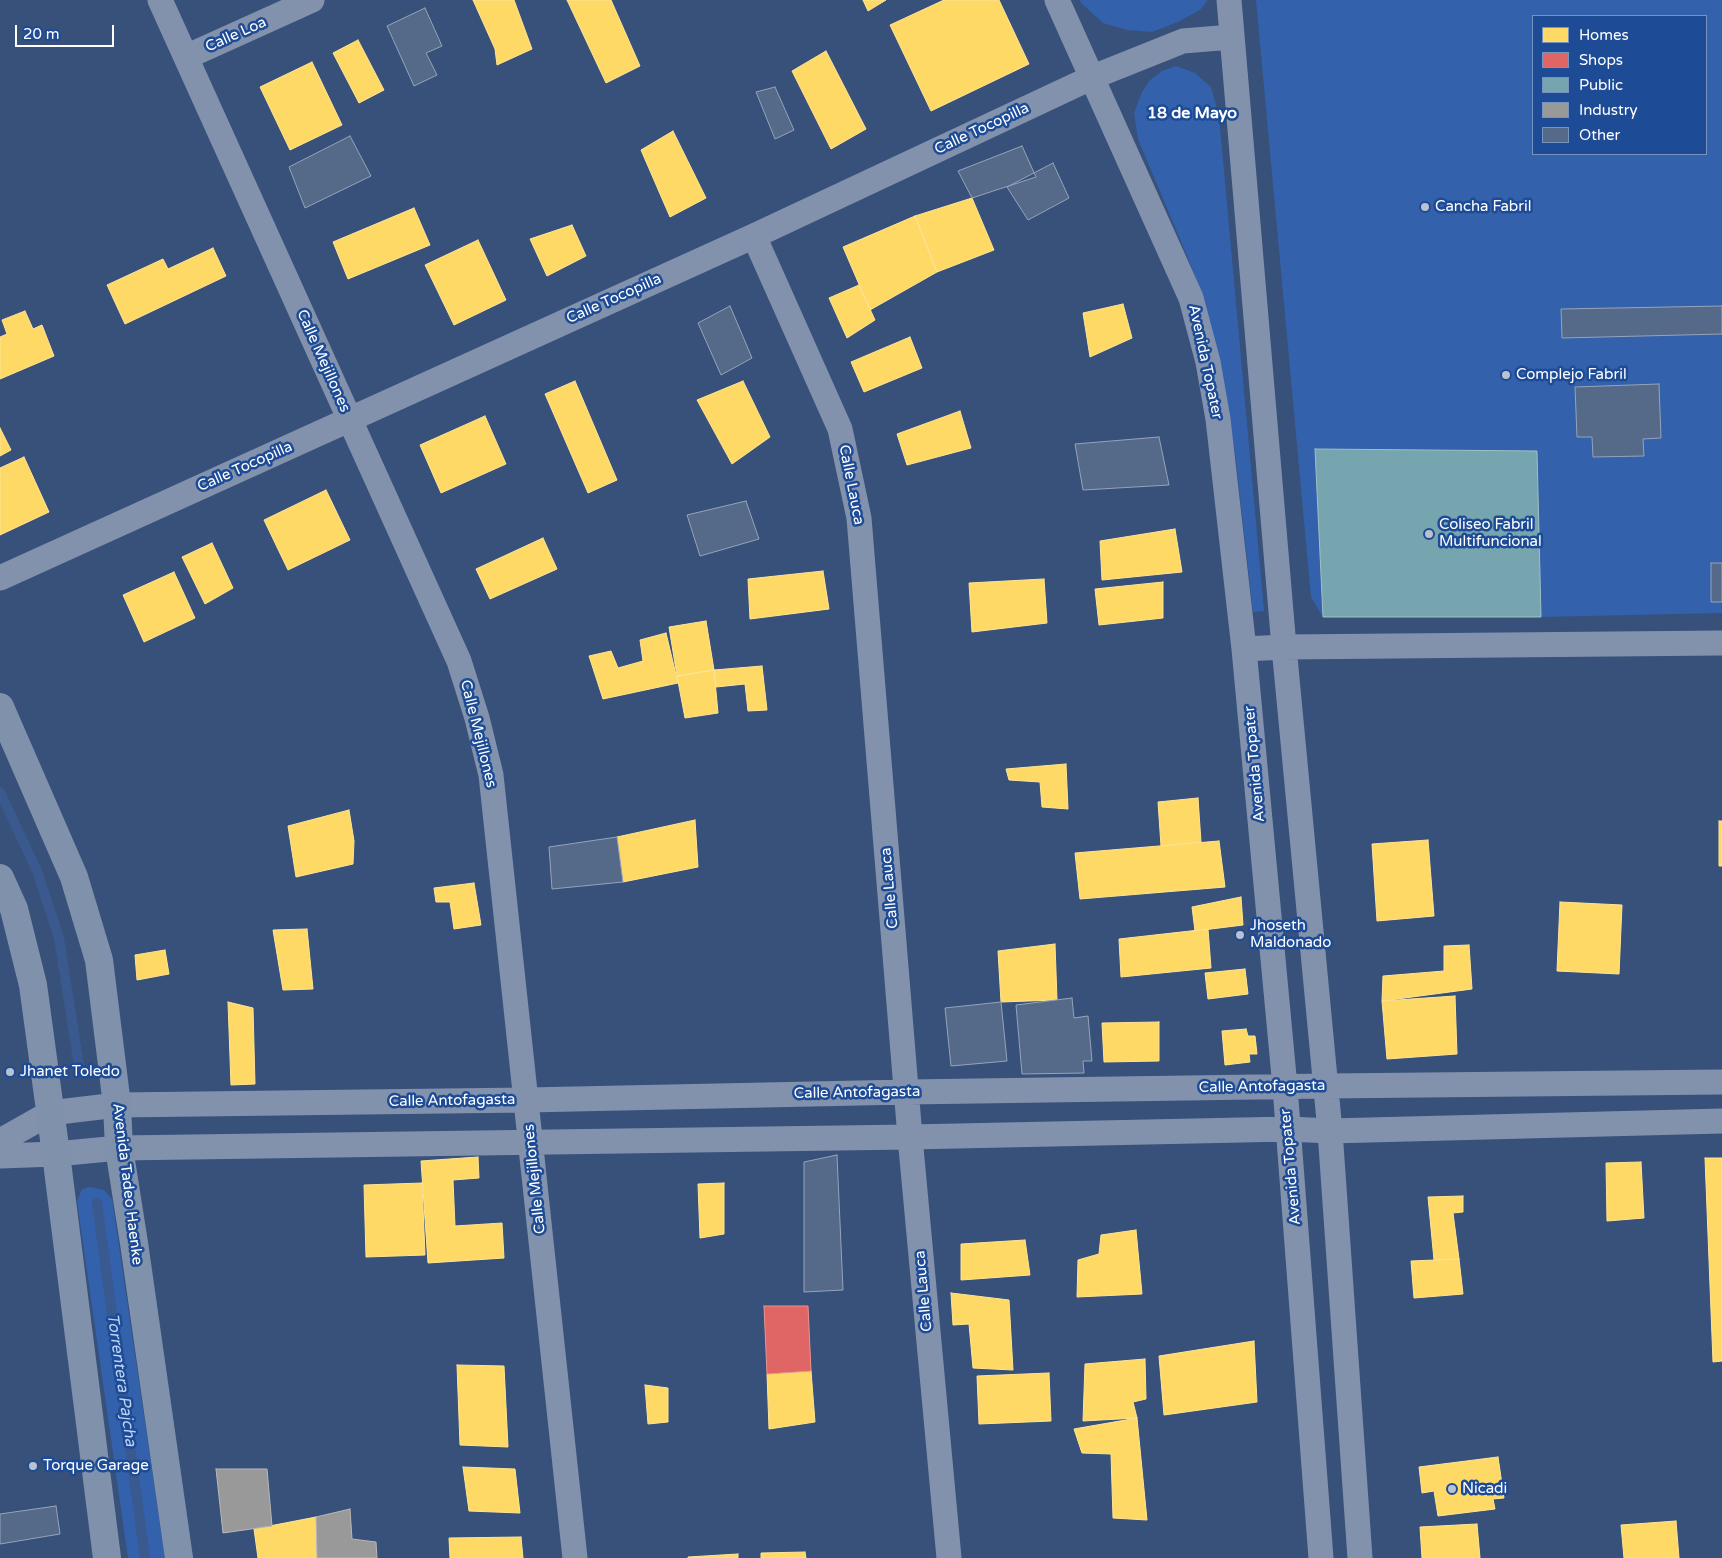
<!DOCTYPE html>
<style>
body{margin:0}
#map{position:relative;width:1722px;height:1558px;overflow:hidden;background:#38517a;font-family:"Varela Round",sans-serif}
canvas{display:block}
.legend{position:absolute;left:1532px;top:15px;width:175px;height:140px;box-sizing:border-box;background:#1d4b95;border:1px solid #7793bf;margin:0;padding:6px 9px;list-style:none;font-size:15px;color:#fff}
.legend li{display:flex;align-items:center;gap:10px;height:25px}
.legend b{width:25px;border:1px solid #7793bf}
.scale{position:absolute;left:15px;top:25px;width:99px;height:22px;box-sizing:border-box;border:2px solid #fff;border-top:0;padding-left:6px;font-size:15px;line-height:18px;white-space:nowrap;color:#fff;-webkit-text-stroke:4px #1d4b95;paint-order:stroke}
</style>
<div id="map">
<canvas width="1722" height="1558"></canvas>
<ul class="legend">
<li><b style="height:14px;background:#ffd966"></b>Homes</li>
<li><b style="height:14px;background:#e06666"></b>Shops</li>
<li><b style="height:14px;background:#76a5af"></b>Public</li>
<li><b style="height:14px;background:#999"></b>Industry</li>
<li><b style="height:14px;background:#556989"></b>Other</li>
</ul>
<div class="scale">20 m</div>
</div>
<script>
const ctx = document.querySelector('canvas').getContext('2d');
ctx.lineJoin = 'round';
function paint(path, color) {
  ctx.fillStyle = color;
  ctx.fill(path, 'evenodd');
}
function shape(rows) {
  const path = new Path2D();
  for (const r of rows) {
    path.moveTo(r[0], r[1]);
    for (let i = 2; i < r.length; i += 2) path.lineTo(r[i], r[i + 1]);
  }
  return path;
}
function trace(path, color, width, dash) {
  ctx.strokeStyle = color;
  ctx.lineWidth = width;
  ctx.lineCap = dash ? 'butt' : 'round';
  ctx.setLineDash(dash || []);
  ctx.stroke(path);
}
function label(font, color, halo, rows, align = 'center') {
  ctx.font = font + ' "Varela Round",sans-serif';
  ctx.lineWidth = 5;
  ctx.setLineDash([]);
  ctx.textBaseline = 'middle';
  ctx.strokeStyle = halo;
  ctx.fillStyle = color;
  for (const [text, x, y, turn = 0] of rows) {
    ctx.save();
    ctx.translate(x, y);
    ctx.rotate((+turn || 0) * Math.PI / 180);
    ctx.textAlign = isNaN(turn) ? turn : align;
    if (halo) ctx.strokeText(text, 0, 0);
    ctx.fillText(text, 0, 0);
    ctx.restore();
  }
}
paint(shape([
 [1080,0,1208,0,1200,10,1178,22,1152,32,1127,30,1103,23,1081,3],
 [1256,0,1722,0,1722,613,1541,617,1323,617,1311,597],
 [1533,16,1706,16,1706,154,1533,154],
 [1176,66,1195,73,1211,87,1219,116,1264,611,1253,612,1236,461,1224,382,1206,310,1190,263,1138,139,1134,113,1142,92,1150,80,1162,71],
 [90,1187,104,1190,112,1199,165,1558,128,1558,77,1201,82,1189]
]), '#3361ab');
const homes = shape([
 [473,0,514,0,532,49,497,65,495,49,473,0],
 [567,0,611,0,640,66,606,83,567,0],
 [863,0,886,0,868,11,863,0],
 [944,0,999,0,1029,64,931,111,890,25,944,0],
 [358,40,384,90,359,103,333,53,358,40],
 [826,51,866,129,831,149,792,71,826,51],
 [312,62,342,125,290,150,260,87,312,62],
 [673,131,706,198,670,217,641,150,673,131],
 [972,198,994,250,937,272,915,216,972,198],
 [414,208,430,245,348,279,333,242,414,208],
 [915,216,937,272,870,310,843,247,915,216],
 [572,225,586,256,547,276,530,239,572,225],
 [478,240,506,300,454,325,425,265,478,240],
 [213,248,226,276,125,324,107,285,163,259,168,269,213,248],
 [859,285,875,320,847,338,829,298,859,285],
 [1123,304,1132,338,1090,357,1083,313,1123,304],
 [25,311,33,329,42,325,54,356,0,379,0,337,7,334,2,320,25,311],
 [910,337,922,368,864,392,851,362,910,337],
 [575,381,617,480,588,493,545,394,575,381],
 [743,381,770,437,732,464,697,400,743,381],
 [960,411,971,448,907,465,897,434,960,411],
 [485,416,506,464,441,493,420,445,485,416],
 [0,428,11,450,0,456,0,428],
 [24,457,49,512,0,535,0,468,24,457],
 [326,490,350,540,288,570,264,520,326,490],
 [1175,529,1182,572,1102,580,1100,541,1175,529],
 [543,538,557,569,490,599,476,569,543,538],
 [212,543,233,588,205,604,182,557,212,543],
 [823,571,829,609,750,619,748,579,823,571],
 [174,572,195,618,144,642,123,595,174,572],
 [1044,579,1047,623,972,632,969,583,1044,579],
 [1163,582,1163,618,1099,625,1095,589,1163,582],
 [706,621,714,670,677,676,669,627,706,621],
 [666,633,678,683,603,699,589,656,611,651,618,668,643,661,640,640,666,633],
 [762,666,767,710,748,711,745,684,716,687,714,670,762,666],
 [714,670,718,713,685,718,677,676,714,670],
 [1066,764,1068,809,1042,807,1040,782,1009,780,1006,769,1066,764],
 [1198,798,1201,842,1161,846,1158,802,1198,798],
 [349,810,354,841,353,864,296,877,288,826,349,810],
 [695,820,698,867,623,882,617,837,695,820],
 [1719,821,1722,821,1722,866,1719,866,1719,821],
 [1428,840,1434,916,1377,921,1372,844,1428,840],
 [1219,841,1225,887,1080,899,1075,853,1219,841],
 [474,883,481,925,454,929,450,902,436,902,434,888,474,883],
 [1241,897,1243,925,1195,931,1192,907,1241,897],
 [1560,902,1622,905,1619,974,1557,971,1560,902],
 [307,929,313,989,283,990,273,930,307,929],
 [1208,929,1211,968,1121,977,1119,939,1208,929],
 [1055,944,1057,1000,1001,1002,998,951,1055,944],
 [1469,945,1472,989,1382,1001,1383,976,1444,971,1444,946,1469,945],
 [165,950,169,974,137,980,135,955,165,950],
 [1245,969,1248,994,1208,999,1205,973,1245,969],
 [1455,996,1457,1054,1387,1059,1382,1001,1455,996],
 [228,1002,253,1008,255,1084,231,1085,228,1002],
 [1159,1022,1159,1061,1104,1062,1102,1023,1159,1022],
 [1246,1029,1248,1036,1255,1036,1257,1054,1249,1054,1250,1062,1225,1065,1222,1031,1246,1029],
 [478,1157,479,1178,453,1180,455,1226,502,1223,504,1258,428,1263,421,1161,478,1157],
 [1705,1158,1722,1158,1722,1361,1713,1362,1705,1158],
 [1641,1162,1644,1218,1607,1221,1606,1163,1641,1162],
 [422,1183,425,1255,366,1257,364,1185,422,1183],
 [724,1183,724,1234,700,1238,698,1184,724,1183],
 [1463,1196,1463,1212,1453,1213,1459,1259,1434,1260,1428,1197,1463,1196],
 [1136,1230,1142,1294,1077,1297,1078,1260,1099,1254,1101,1235,1136,1230],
 [1025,1240,1030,1275,961,1280,961,1244,1025,1240],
 [1459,1259,1463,1294,1414,1298,1411,1261,1459,1259],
 [951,1293,1009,1300,1013,1370,973,1368,969,1324,953,1325,951,1293],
 [1254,1341,1257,1402,1164,1415,1159,1356,1254,1341],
 [1145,1359,1146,1399,1133,1402,1137,1418,1083,1421,1085,1364,1145,1359],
 [457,1365,504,1366,508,1447,460,1445,457,1365],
 [811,1371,815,1422,769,1429,767,1374,811,1371],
 [1049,1373,1051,1421,979,1424,977,1376,1049,1373],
 [645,1385,668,1388,668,1422,648,1424,645,1385],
 [1137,1418,1147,1520,1113,1518,1111,1454,1082,1453,1074,1429,1137,1418],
 [1498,1457,1504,1498,1493,1499,1495,1509,1438,1516,1434,1491,1422,1493,1419,1467,1498,1457],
 [463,1467,515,1469,520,1513,469,1511,463,1467],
 [316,1517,317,1558,258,1558,254,1529,316,1517],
 [1676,1521,1679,1558,1624,1558,1621,1525,1676,1521],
 [1477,1524,1480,1558,1422,1558,1420,1527,1477,1524],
 [521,1537,523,1558,450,1558,449,1538,521,1537],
 [805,1552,806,1558,761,1558,761,1553,805,1552],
 [738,1554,738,1558,688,1558,688,1557,738,1554]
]);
paint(homes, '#ffd966');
trace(homes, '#ffe494', 1);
const shops = shape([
 [764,1306,808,1306,811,1371,767,1374,764,1306]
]);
paint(shops, '#e06666');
trace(shops, '#e99494', 1);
const public = shape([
 [1315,449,1537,451,1541,617,1323,617,1315,449]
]);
paint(public, '#76a5af');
trace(public, '#9fc0c7', 1);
const industry = shape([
 [216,1469,267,1469,272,1526,223,1533,216,1469],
 [350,1509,352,1539,376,1542,377,1558,317,1558,316,1517,350,1509]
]);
paint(industry, '#999');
trace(industry, '#b8b8b8', 1);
trace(shape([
 [0,792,37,871,59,938,79,1066],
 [97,1203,145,1558]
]), '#39598f', 10);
const building = shape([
 [425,8,442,46,426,53,437,75,414,86,387,26,425,8],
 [775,87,794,130,775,139,756,92,775,87],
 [350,136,371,176,305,208,289,167,350,136],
 [1022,146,1036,177,972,198,958,171,1022,146],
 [1053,163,1069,198,1028,220,1007,187,1053,163],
 [730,306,752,358,721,375,698,323,730,306],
 [1722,306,1722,334,1562,338,1561,309,1722,306],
 [1659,384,1661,438,1643,439,1644,456,1593,457,1592,437,1577,437,1575,387,1659,384],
 [1159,437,1169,485,1083,490,1075,444,1159,437],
 [746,501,759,539,700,556,687,515,746,501],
 [1711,563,1722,563,1722,602,1711,602,1711,563],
 [617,837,623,882,552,889,549,847,617,837],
 [1072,998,1074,1018,1088,1016,1092,1061,1083,1061,1084,1073,1022,1074,1016,1005,1072,998],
 [1001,1002,1007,1061,951,1066,945,1008,1001,1002],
 [837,1155,843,1290,804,1292,804,1162,837,1155],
 [56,1506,60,1534,0,1544,0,1514,56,1506]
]);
paint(building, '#556989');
trace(building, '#96a4ba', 1);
trace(shape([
 [160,0,459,661,477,718,491,775,575,1558],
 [1057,0,1191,298,1208,362,1218,419,1244,649,1285,1087,1321,1558],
 [1229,0,1284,647,1330,1131,1360,1558],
 [186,57,312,0],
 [754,236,840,429,859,518,910,1137,949,1558],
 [0,578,754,236,1093,77,1183,41,1232,37],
 [1244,649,1284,647,1722,643],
 [0,1141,50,1113,117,1105,527,1100,907,1092,1326,1086,1722,1082],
 [0,1156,56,1154,119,1148,910,1137,1289,1129,1330,1131,1722,1121]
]), '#8292ad', 25);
trace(shape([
 [0,707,74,877,99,960,117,1105,119,1148,134,1243,179,1558],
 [0,878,14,909,33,985,56,1154,107,1558]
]), '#8091ab', 28);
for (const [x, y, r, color] of [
 [1425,207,5,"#b9c2d0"],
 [1506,375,5,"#b9c2d0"],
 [1429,534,5,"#b9c2d0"],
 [1240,935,5,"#b9c2d0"],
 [10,1072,5,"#b9c2d0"],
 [33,1466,5,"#b9c2d0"],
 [1452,1489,5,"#b9c2d0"]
]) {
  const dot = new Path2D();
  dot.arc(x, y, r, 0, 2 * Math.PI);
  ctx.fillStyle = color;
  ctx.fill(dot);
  trace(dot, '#1d4b95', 2);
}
label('15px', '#fff', '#1d4b95', [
 ["Calle Loa",236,35,-24],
 ["Calle Tocopilla",982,129,-25],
 ["Calle Tocopilla",614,299,-24],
 ["Calle Mejillones",323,361,66],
 ["Avenida Topater",1205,362,78],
 ["Calle Tocopilla",245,467,-24],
 ["Calle Lauca",851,485,79],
 ["Calle Mejillones",478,734,76],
 ["Avenida Topater",1255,764,-95],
 ["Calle Lauca",890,888,-95],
 ["Calle Antofagasta",1262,1087,-1],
 ["Calle Antofagasta",857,1093,-1],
 ["Calle Antofagasta",452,1101,-1],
 ["Avenida Topater",1291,1167,-95],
 ["Calle Mejillones",535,1179,-96],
 ["Avenida Tadeo Haenke",127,1184,83],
 ["Calle Lauca",924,1291,-95]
]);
label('15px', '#fff', '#1d4b95', [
 ["Cancha Fabril",1435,207],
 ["Complejo Fabril",1516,375],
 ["Coliseo Fabril",1439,525],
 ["Multifuncional",1439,542],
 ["Jhoseth",1250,926],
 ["Maldonado",1250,943],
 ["Jhanet Toledo",20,1072],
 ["Torque Garage",43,1466],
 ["Nicadi",1462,1489]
], 'left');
label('bold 16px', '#fff', '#1d4b95', [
 ["18 de Mayo",1192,114]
]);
label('italic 16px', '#bdd4f6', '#1d4b95', [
 ["Torrentera Pajcha",121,1380,82]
]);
</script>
